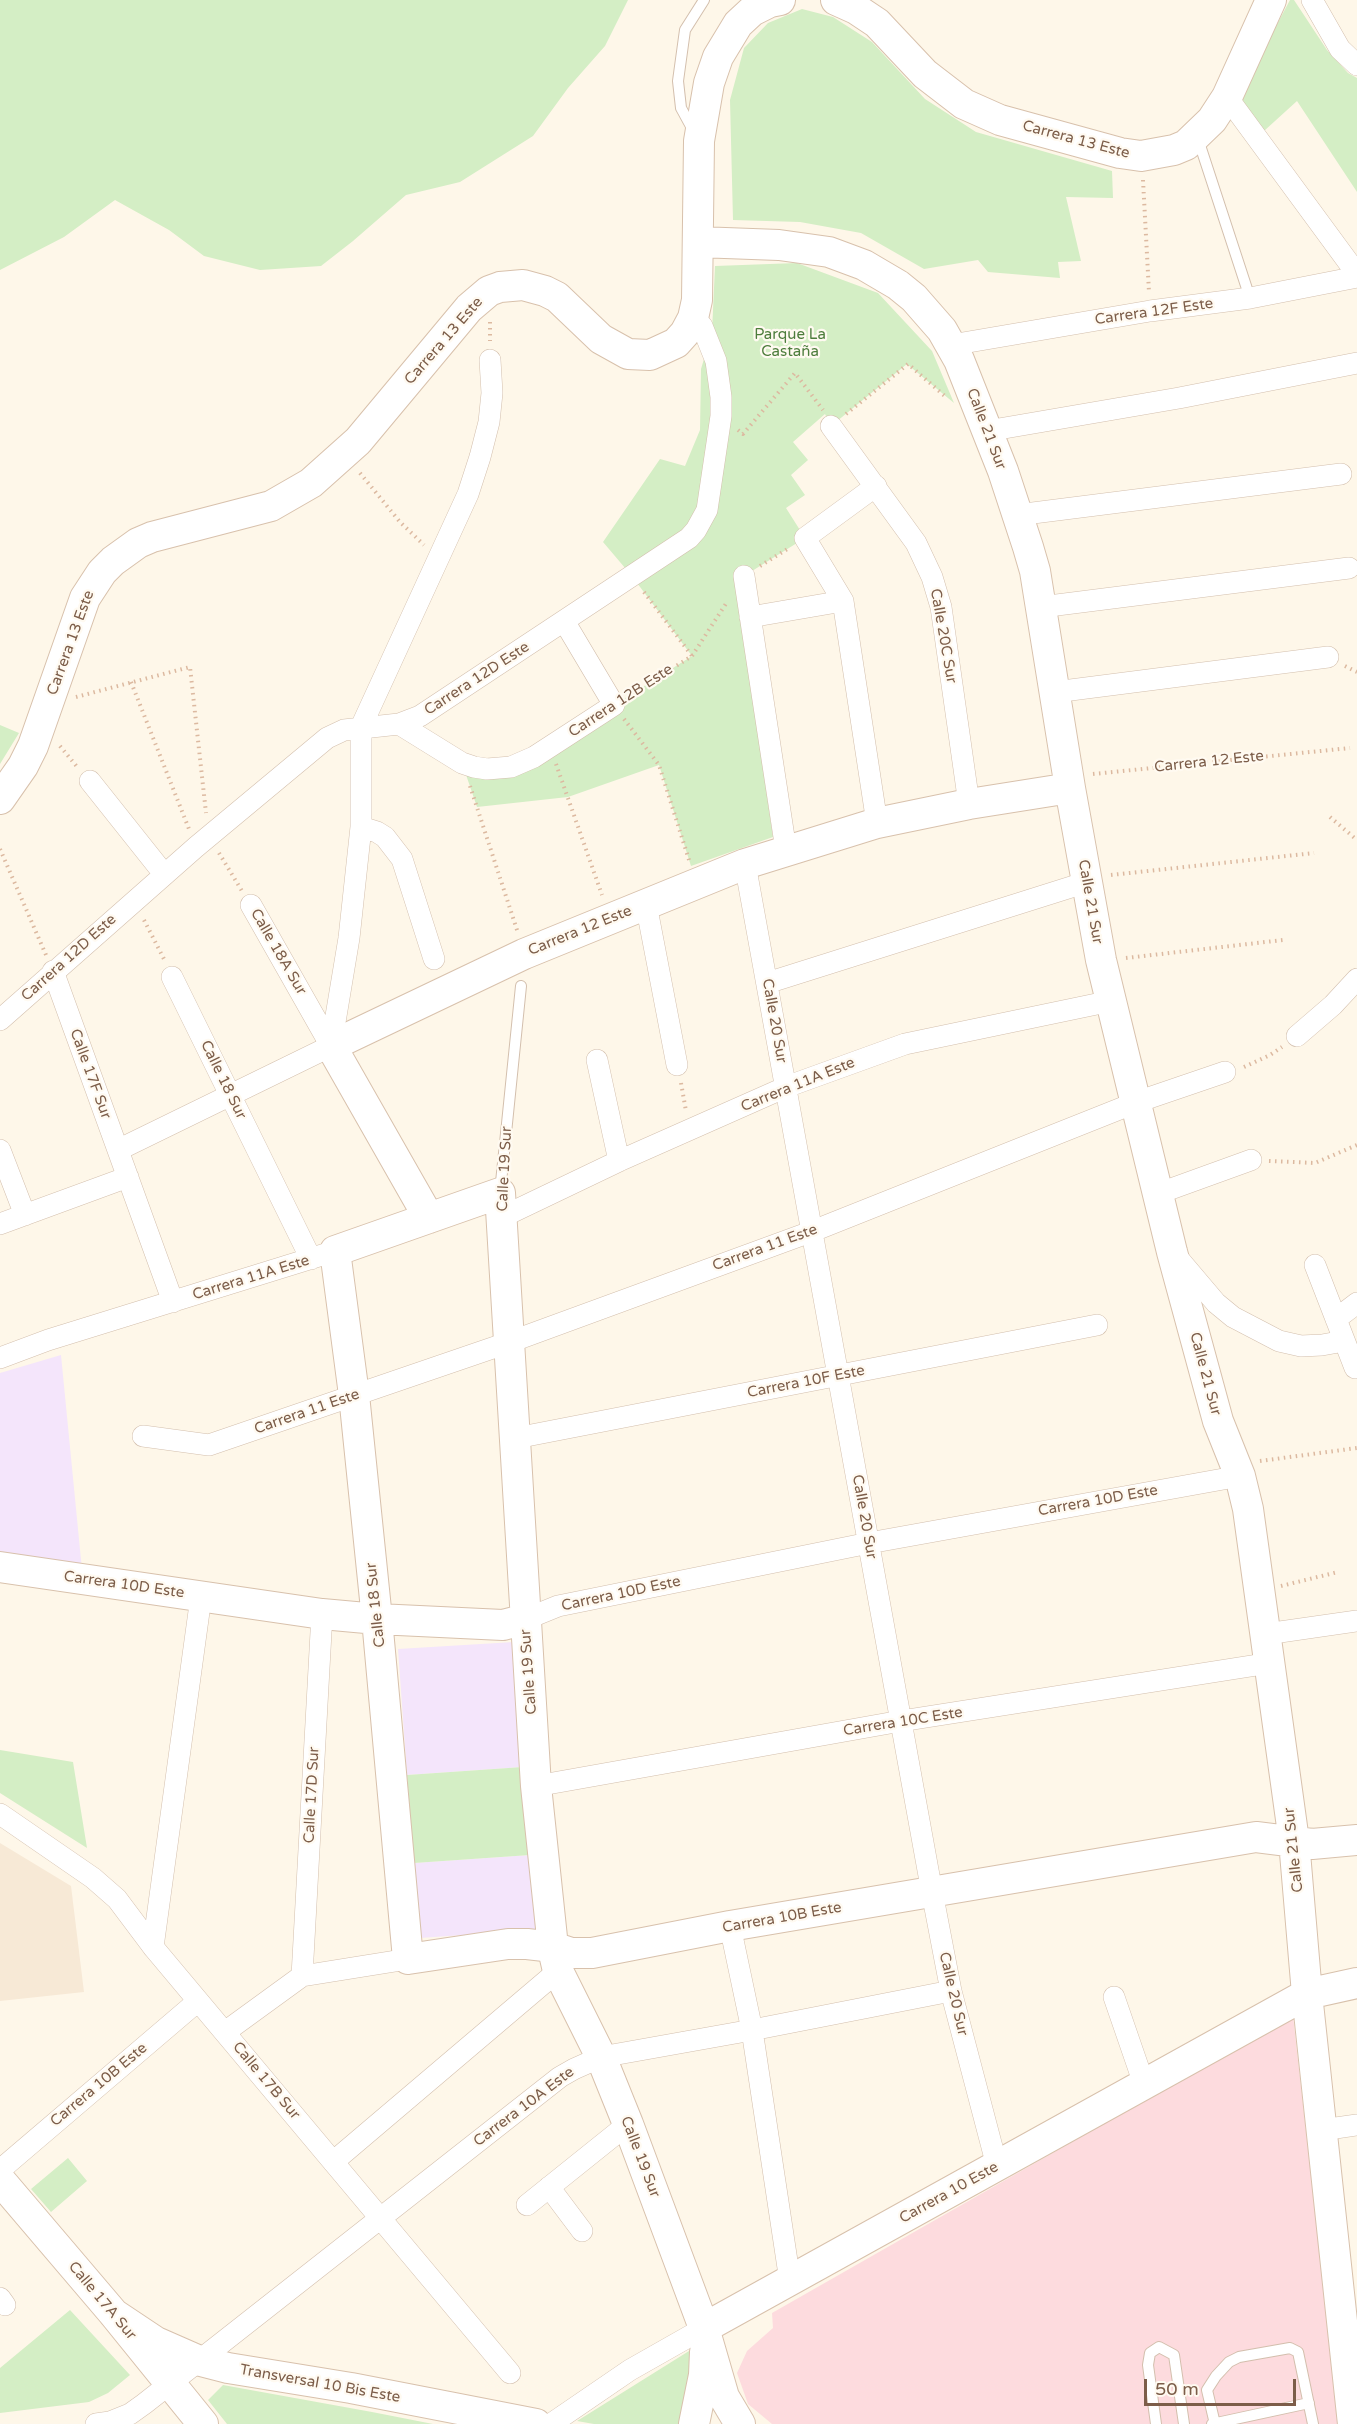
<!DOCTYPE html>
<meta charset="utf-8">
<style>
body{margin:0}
#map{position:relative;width:1357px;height:2424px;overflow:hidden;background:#fef7e9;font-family:"Varela Round",sans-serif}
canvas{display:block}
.scale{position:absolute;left:1144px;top:2379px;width:152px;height:27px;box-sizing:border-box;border:3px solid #7c5d49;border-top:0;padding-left:8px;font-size:18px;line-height:21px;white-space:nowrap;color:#7c5d49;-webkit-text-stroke:4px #fffaf1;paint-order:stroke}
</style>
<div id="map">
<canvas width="1357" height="2424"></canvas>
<div class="scale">50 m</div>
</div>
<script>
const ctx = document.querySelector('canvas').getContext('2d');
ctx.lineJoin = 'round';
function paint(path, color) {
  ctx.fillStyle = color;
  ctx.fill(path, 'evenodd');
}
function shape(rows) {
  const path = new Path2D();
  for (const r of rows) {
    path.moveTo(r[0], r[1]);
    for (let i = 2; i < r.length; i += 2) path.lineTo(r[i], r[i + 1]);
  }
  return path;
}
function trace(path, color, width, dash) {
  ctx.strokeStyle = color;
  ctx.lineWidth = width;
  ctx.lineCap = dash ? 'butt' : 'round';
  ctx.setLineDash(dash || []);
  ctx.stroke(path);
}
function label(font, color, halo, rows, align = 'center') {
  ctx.font = font + ' "Varela Round",sans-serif';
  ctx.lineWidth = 4.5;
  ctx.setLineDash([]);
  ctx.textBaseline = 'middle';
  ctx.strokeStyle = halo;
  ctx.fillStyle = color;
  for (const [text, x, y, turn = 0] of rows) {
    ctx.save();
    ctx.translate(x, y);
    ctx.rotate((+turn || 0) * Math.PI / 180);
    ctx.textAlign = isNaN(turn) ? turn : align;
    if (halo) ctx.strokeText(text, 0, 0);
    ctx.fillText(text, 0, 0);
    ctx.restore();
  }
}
paint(shape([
 [0,1843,71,1886,84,1992,0,2001]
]), '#f7e9d6');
paint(shape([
 [61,1355,82,1570,0,1556,0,1373],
 [514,1642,523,1767,407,1775,398,1649],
 [530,1855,536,1930,420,1938,414,1863]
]), '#f4e5fb');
paint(shape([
 [1293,2016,1339,2424,772,2424,748,2404,737,2373,747,2351,773,2328,772,2313]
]), '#fddbde');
paint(shape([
 [0,0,628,0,605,46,568,88,533,136,460,182,406,195,353,241,321,266,260,270,204,256,169,230,115,200,64,237,0,270],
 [1290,0,1294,0,1327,50,1348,73,1357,78,1357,192,1297,101,1264,131,1237,99],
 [802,9,833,17,872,42,925,99,976,132,1112,171,1113,198,1066,197,1081,261,1058,262,1060,278,988,272,978,260,924,269,861,233,800,222,733,220,730,100,744,48,768,23],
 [797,263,878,293,932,351,954,403,907,364,831,426,825,414,793,442,808,460,791,475,805,495,786,508,805,538,744,576,737,586,773,837,691,866,659,765,568,797,477,807,462,763,499,769,614,705,692,656,631,575,603,542,660,459,685,466,700,430,701,369,712,332,715,266],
 [0,725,19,733,0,764],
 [0,1750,73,1762,87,1848,0,1793],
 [523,1767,530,1855,414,1863,407,1775],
 [68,2158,87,2181,51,2212,31,2189],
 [70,2310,130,2375,108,2393,89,2402,0,2413,0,2368],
 [697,2346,682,2424,594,2424,577,2421],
 [223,2385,372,2412,433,2424,227,2424,208,2400]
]), '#d4eec5');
const lane = shape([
 [693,130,681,108,678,81,685,30,704,0],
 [1198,139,1250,298],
 [500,1192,521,986],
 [1156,2424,1148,2365,1150,2353,1159,2347,1174,2355,1184,2424],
 [1212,2424,1309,2403],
 [1215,2424,1207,2390,1216,2376,1229,2362,1239,2357,1290,2348,1298,2352,1313,2424]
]);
const street = shape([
 [1312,0,1340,49,1357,65],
 [1227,97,1357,274],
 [951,345,1150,311,1250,298,1357,277],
 [831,426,916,543,932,577,941,607,969,804],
 [987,431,1179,398,1357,363],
 [876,486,805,538,843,601,877,823],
 [1017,515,1341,474],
 [744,576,786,850],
 [1041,607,1349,568],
 [750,617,843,601],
 [1055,692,1328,657],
 [399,724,462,763,474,767,487,769,511,767,534,757,614,705,564,621],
 [90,781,164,874],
 [361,827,377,832,385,837,402,859,434,959],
 [745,864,932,1892,951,1991,997,2166],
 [646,904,677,1065],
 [251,905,331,1046],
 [53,971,173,1302],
 [172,977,311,1259],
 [767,983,1087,882],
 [0,1020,196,847,327,738,344,730,399,724,420,716,689,538,696,530,707,510,721,416,721,397,716,361,702,326,693,318],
 [1297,1036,1333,1005,1357,979],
 [331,1046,349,938,361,827,361,727,468,494,480,457,489,422,492,393,490,360],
 [597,1060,619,1161],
 [0,1150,25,1215],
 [118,1150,331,1046],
 [1157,1194,1251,1160],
 [502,1217,619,1161,786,1087,905,1044,1111,1001],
 [0,1224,128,1177],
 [1177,1257,1216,1303,1233,1317,1279,1341,1301,1346,1322,1345,1344,1341],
 [1315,1265,1355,1368],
 [1336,1319,1357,1303],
 [0,1358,48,1340,335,1251],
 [143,1436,209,1445,510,1342,813,1231,1137,1102,1225,1072],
 [516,1438,1097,1325],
 [526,1619,558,1606,869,1543,1240,1476],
 [1266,1634,1357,1621],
 [536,1786,901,1721,1270,1663],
 [0,1814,93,1878,117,1899,153,1947,510,2373],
 [730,1926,752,2030,790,2281],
 [153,1947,201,1597],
 [302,1976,322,1614],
 [1114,1997,1144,2084],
 [225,2032,302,1976,408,1959],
 [1322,2130,1357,2125],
 [333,2162,558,1971],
 [0,2170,198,2001],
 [549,2187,582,2231],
 [527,2205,628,2124],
 [0,2298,5,2305],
 [96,2424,110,2422,130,2414,144,2404,560,2077,574,2069,601,2057,752,2030,951,1991],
 [551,2424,630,2370,704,2328]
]);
const secondary = shape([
 [836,0,856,9,877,23,925,74,964,104,1000,120,1120,153,1141,156,1174,150,1186,145,1212,120,1227,97,1271,0],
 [698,242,779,245,829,252,864,265,898,285,914,298,942,330,959,360,1003,471,1028,547,1035,571,1070,788,1101,960,1172,1252,1218,1421,1240,1476,1248,1509,1294,1841,1307,1994,1353,2424],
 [0,799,23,766,33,746,85,598,102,572,113,561,138,543,152,537,271,506,311,483,358,441,469,308,489,291,500,287,523,285,545,291,557,297,601,339,628,354,650,355,676,343,685,333,693,318,697,300,699,141,709,83,718,57,738,24,752,11,770,2,780,0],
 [429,1218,331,1046,524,954,745,864,877,823,969,804,1070,788],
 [0,1567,322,1614,377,1619,503,1625,526,1619],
 [0,2180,114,2314,203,2424],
 [114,2314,156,2342,197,2360,228,2368,351,2388,536,2424],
 [704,2328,1307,1994,1357,1983],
 [694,2424,704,2375,705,2352],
 [740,2424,724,2397,704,2328,628,2124,601,2057,558,1971,555,1958,553,1947,536,1786,500,1193,335,1251,354,1395,377,1619,408,1959,508,1944,527,1944,553,1947,571,1953,592,1953,730,1926,1256,1837,1312,1844,1357,1840]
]);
trace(lane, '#d3bfad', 12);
trace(street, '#d3bfad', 22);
trace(secondary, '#d8c1ac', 32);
trace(shape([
 [1143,180,1149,292],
 [490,322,490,341],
 [846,414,908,364,946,397],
 [738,430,743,434,795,373,823,410],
 [360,473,400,522,424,545],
 [760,566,789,548],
 [644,592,692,656],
 [1345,666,1357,672],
 [131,682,189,829],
 [631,694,692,656,727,602],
 [76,697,190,667,206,813],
 [624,719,659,765,689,860],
 [60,746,78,768],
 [556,764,602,895],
 [1093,774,1350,748],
 [470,786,518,933],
 [1330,817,1357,840],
 [0,849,46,955],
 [219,853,242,891],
 [1111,875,1314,853],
 [144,920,165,961],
 [1126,958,1283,940],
 [1244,1067,1270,1055,1282,1047],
 [681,1083,686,1111],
 [1269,1161,1315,1163,1357,1145],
 [1260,1461,1357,1448],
 [1281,1586,1338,1572]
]), '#dcb9a0', 4, [1.5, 4.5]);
trace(lane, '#fff', 10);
trace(street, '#fff', 21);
trace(secondary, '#fff', 30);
label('15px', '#7c5d49', '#fffaf1', [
 ["Carrera 13 Este",1076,140,15],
 ["Carrera 12F Este",1154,312,-8],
 ["Carrera 13 Este",444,341,-49],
 ["Calle 21 Sur",986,429,69],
 ["Calle 20C Sur",943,636,80],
 ["Carrera 13 Este",71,643,-70],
 ["Carrera 12D Este",477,679,-33],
 ["Carrera 12B Este",621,701,-33],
 ["Carrera 12 Este",1209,762,-6],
 ["Calle 21 Sur",1090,902,80],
 ["Carrera 12 Este",580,931,-22],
 ["Calle 18A Sur",278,952,60],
 ["Carrera 12D Este",69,958,-42],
 ["Calle 20 Sur",774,1021,80],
 ["Calle 17F Sur",90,1074,70],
 ["Calle 18 Sur",223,1080,64],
 ["Carrera 11A Este",798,1085,-22],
 ["Calle 19 Sur",505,1169,-87],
 ["Carrera 11 Este",765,1248,-20],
 ["Carrera 11A Este",251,1278,-17],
 ["Calle 21 Sur",1205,1374,75],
 ["Carrera 10F Este",806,1382,-11],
 ["Carrera 11 Este",307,1412,-19],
 ["Carrera 10D Este",1098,1501,-10],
 ["Calle 20 Sur",864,1517,80],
 ["Carrera 10D Este",124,1585,8],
 ["Carrera 10D Este",621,1594,-12],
 ["Calle 18 Sur",376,1605,-96],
 ["Calle 19 Sur",529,1672,-94],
 ["Carrera 10C Este",903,1722,-9],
 ["Calle 17D Sur",312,1795,-87],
 ["Calle 21 Sur",1294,1850,-96],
 ["Carrera 10B Este",782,1918,-10],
 ["Calle 20 Sur",953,1994,77],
 ["Calle 17B Sur",266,2081,50],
 ["Carrera 10B Este",99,2085,-40],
 ["Carrera 10A Este",524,2107,-37],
 ["Calle 19 Sur",640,2157,69],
 ["Carrera 10 Este",949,2193,-29],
 ["Calle 17A Sur",102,2301,50],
 ["Transversal 10 Bis Este",320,2384,10]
]);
label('15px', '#4d7d3c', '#fffaf1', [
 ["Parque La",790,335],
 ["Castaña",790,352]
]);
</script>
